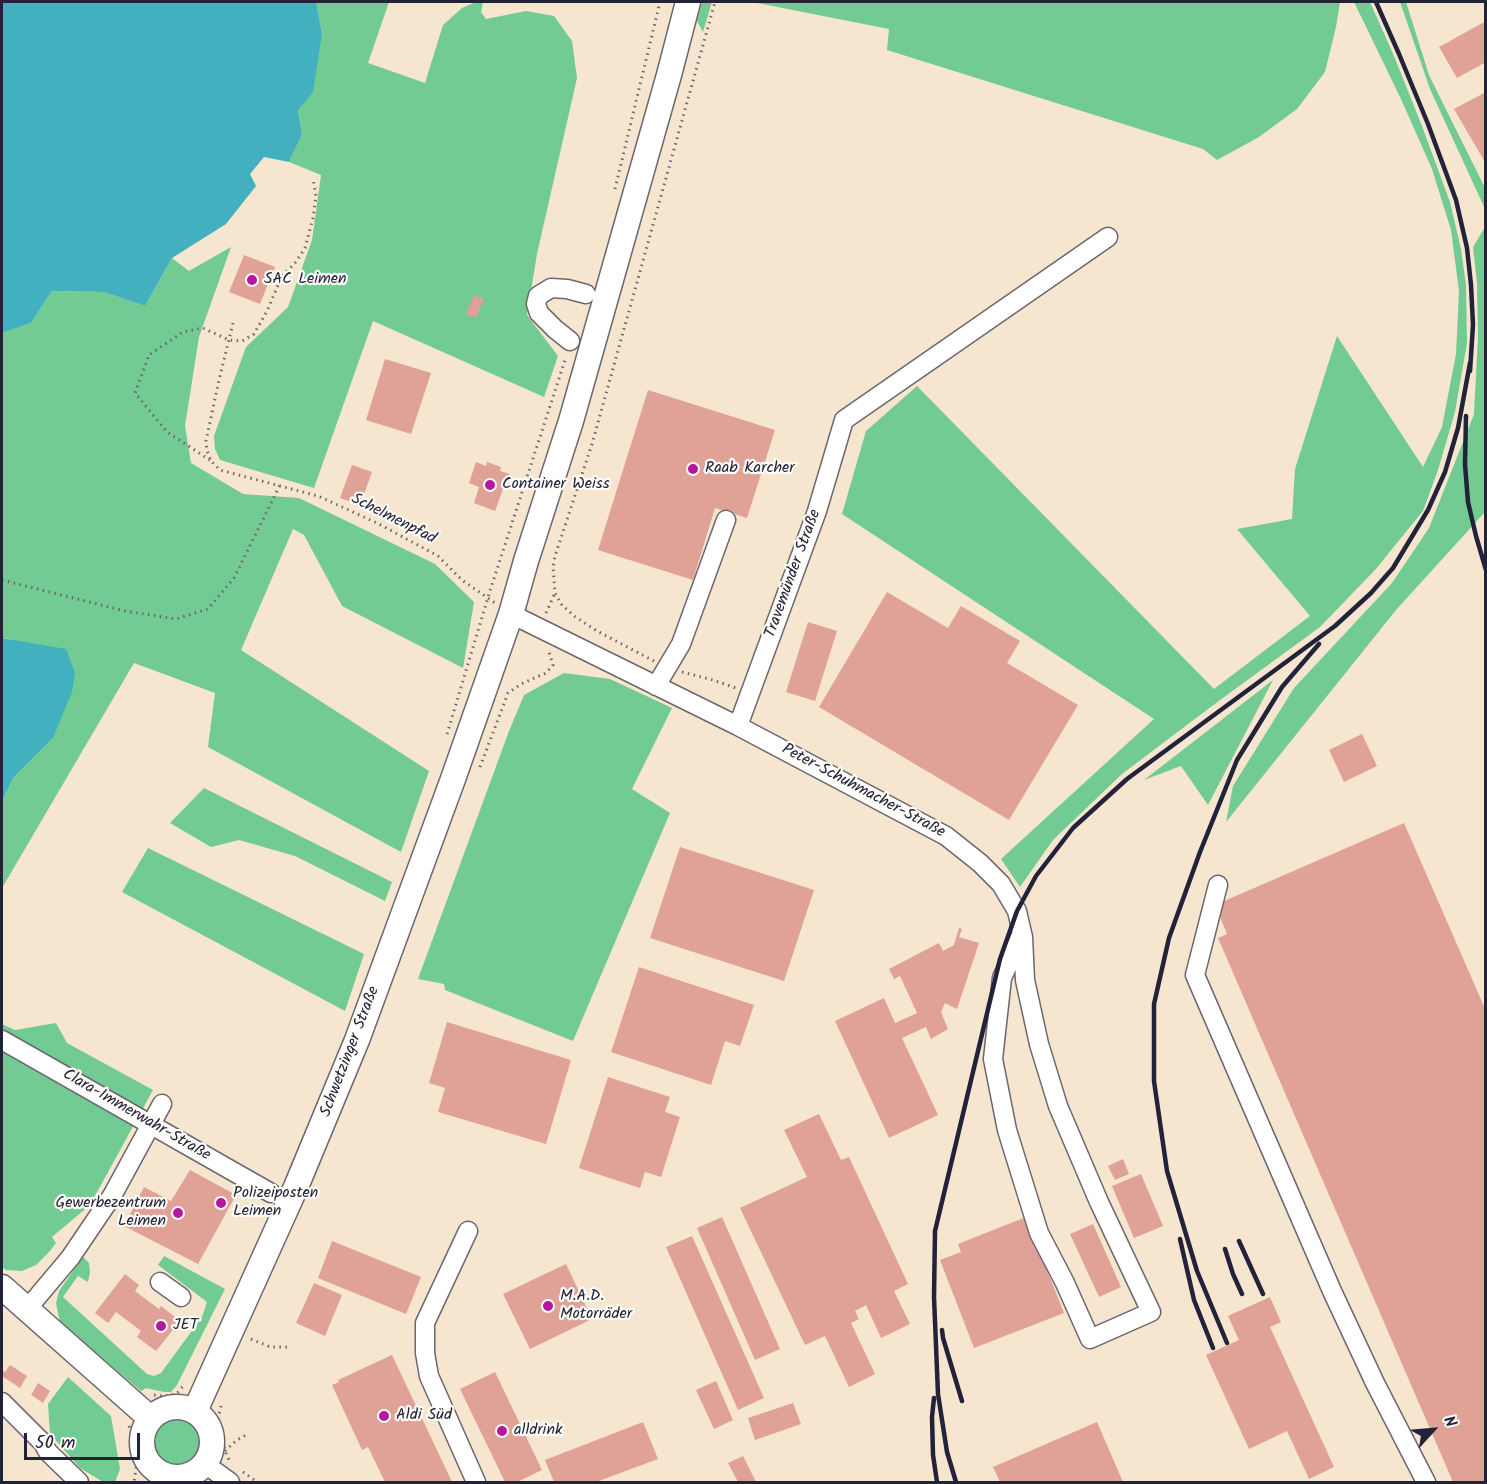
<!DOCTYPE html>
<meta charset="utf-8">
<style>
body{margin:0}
#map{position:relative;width:1487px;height:1484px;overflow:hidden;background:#f6e6cf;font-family:Kalam,sans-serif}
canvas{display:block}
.frame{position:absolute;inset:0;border:3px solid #22223b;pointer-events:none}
.north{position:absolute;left:1403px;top:1400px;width:60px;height:60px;-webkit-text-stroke:4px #fdfcf7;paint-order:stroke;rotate:64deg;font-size:16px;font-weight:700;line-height:24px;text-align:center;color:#22223b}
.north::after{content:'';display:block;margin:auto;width:21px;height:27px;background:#22223b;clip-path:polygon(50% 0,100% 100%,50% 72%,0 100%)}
.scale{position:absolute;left:24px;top:1433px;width:116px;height:27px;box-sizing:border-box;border:3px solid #22223b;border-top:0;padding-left:8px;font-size:18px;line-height:21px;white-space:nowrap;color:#22223b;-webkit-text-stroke:4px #fdfcf7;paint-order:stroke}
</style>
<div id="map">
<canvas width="1487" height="1484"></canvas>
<div class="frame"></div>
<div class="north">N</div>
<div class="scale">50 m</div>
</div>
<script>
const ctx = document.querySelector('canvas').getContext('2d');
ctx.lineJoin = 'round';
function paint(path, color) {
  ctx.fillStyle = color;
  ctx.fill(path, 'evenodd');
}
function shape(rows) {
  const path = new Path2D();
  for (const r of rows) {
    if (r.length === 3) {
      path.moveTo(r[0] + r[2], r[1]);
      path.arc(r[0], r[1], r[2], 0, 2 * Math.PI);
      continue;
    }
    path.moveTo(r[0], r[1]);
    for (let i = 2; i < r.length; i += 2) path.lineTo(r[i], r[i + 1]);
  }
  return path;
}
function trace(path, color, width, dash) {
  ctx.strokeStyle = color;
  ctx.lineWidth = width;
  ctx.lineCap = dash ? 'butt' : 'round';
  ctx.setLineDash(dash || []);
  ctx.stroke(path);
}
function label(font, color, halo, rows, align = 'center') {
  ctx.font = font + ' Kalam,sans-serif';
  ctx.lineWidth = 4.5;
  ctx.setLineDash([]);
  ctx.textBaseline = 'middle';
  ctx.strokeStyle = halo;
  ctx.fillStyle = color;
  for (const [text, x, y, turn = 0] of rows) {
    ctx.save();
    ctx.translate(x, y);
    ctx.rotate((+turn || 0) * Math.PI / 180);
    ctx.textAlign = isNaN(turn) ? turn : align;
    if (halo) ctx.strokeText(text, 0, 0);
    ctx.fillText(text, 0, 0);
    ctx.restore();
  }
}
paint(shape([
 [316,2,389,2,368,63,425,83,443,25,462,8,476,2,483,2,481,12,486,19,526,11,554,16,572,41,577,78,537,254,527,315,558,356,544,397,373,321,314,488,220,460,215,449,214,436,246,347,288,307,312,240,321,175,289,162,302,135,298,110,322,33],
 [702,2,712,2,703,32,697,21],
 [752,2,1340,2,1336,27,1325,72,1297,109,1259,137,1217,160,1203,149,887,50,889,29],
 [1354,2,1370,2,1394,56,1422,126,1450,202,1461,249,1466,285,1467,343,1455,412,1438,470,1423,511,1375,570,1320,627,1212,706,1122,774,1053,840,1020,887,1001,859,1154,719,842,514,866,431,917,386,1214,689,1310,616,1237,529,1292,519,1295,469,1337,336,1423,467,1442,427,1456,354,1459,291,1451,230,1432,169,1401,99],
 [1400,2,1406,2,1429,75,1485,188,1485,209,1430,89],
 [1485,227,1485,512,1396,610,1226,822,1233,786,1294,688,1392,583,1429,528,1474,414,1478,337,1477,283,1473,247],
 [231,247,199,337,185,426,191,463,243,494,299,498,435,564,474,602,463,668,342,606,304,535,293,529,241,650,429,771,401,852,208,747,215,693,134,663,2,888,2,801,14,777,53,738,10,639,2,638,2,333,31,323,52,291,104,292,145,306,172,258,189,271],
 [564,673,610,679,672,708,632,789,670,813,573,1041,445,990,444,984,418,979,509,731,524,695],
 [1273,680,1208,805,1181,766,1144,780],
 [204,788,392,882,385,901,295,856,239,840,211,847,170,823],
 [148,848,364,954,345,1011,122,892],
 [56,1023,67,1043,153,1090,90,1205,52,1237,56,1243,50,1251,36,1265,22,1271,6,1270,2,1267,2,1024,15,1030],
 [164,1256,225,1289,177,1385,171,1392,164,1392,146,1388,141,1391,60,1323,56,1303,59,1291,83,1257,89,1263,90,1272,88,1282,78,1276,63,1297,147,1374,154,1376,161,1373,202,1317,207,1302,158,1265],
 [68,1377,111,1416,120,1469,115,1482,103,1482,80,1468,50,1434,48,1404],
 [177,1442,22]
]), '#71cb92');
paint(shape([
 [2,2,316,2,322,33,313,92,298,110,302,135,289,162,264,157,250,174,256,186,226,224,172,258,145,306,104,292,52,291,31,323,2,333,2,40,3,25],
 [2,638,66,649,75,673,72,692,53,738,14,777,2,801]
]), '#42b0be');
paint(shape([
 [1486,21,1486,62,1457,78,1439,47],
 [1486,92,1486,164,1454,109],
 [244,255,275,267,260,304,229,292],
 [474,295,484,299,476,318,466,314],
 [385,359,431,373,411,434,366,420],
 [648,390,775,430,747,518,715,508,693,580,598,550],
 [476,462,486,466,487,462,501,467,500,471,510,474,505,490,503,489,495,511,474,503,479,487,469,483],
 [352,465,372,472,360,505,340,498],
 [887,592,948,628,961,606,1020,641,1007,663,1078,705,1009,820,819,707],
 [808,622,837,631,815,701,786,692],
 [1362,734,1377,766,1344,782,1329,750],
 [1404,823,1486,1011,1486,1482,1453,1482,1218,938,1227,934,1215,905],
 [680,847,814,890,784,981,650,938],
 [959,928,962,929,959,937,979,943,957,1009,945,1003,941,1012,948,1029,931,1039,926,1027,902,1038,938,1115,889,1138,835,1021,884,998,895,1023,917,1013,900,976,894,979,889,969,939,943,943,951,954,945],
 [639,967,754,1005,740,1046,725,1041,711,1085,611,1052],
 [447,1022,571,1060,546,1144,438,1112,445,1088,429,1083],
 [608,1077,670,1097,665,1112,680,1117,661,1177,645,1172,640,1188,579,1168],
 [819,1114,841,1160,849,1157,908,1284,894,1291,910,1324,881,1338,866,1305,855,1311,859,1319,851,1323,875,1374,849,1387,825,1336,805,1345,740,1208,807,1177,784,1130],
 [1123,1159,1129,1174,1115,1180,1108,1166],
 [190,1170,236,1195,198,1264,124,1226,144,1187,171,1201],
 [1141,1174,1163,1226,1134,1238,1112,1186],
 [722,1217,780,1349,755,1360,697,1228],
 [1026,1217,1064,1313,974,1348,940,1260,961,1252,958,1244],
 [1093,1224,1121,1287,1099,1297,1070,1234],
 [692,1236,764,1398,738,1410,666,1247],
 [332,1241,421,1277,406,1314,318,1278],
 [566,1264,592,1319,530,1349,503,1294],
 [125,1274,139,1285,135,1291,159,1309,161,1306,180,1321,156,1351,137,1337,141,1331,116,1312,108,1323,95,1313],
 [314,1283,342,1295,325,1336,296,1323],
 [1270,1297,1281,1322,1270,1327,1334,1467,1309,1479,1287,1431,1249,1449,1206,1355,1239,1340,1228,1316],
 [392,1355,452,1482,385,1482,368,1447,362,1450,332,1385,339,1382,338,1380],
 [10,1365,27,1376,20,1388,2,1376,2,1370,5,1372],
 [495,1372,542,1470,517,1482,505,1482,460,1389],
 [716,1381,733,1420,714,1429,696,1390],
 [38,1383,50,1391,43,1403,31,1395],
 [793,1403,801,1424,755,1440,748,1418],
 [643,1422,658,1459,596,1482,554,1482,545,1460],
 [1097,1422,1123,1482,1000,1482,993,1467],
 [743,1456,756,1482,738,1482,728,1463]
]), '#e0a197');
const minor = shape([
 [570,341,555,329,539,313,536,304,538,296,551,288,567,289,586,294],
 [511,614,738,726,946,836,980,863,1001,884,1017,911,1022,933,1023,937,1025,980,1039,1044,1058,1106,1099,1202,1151,1312,1090,1339,1065,1283,1039,1233,1007,1130,993,1059,1002,978,1022,933],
 [656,686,681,644,726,520],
 [738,726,817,511,844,420,1108,237],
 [1218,885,1195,975,1332,1291,1375,1383,1426,1482],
 [2,1040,271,1193],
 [468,1231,425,1323,425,1353,429,1376,476,1482],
 [160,1282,181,1297],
 [27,1309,70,1258,112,1196,162,1104],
 [2,1402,43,1443,48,1452,79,1482],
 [205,1464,230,1482]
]);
const major = shape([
 [2,1287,150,1418],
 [177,1442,35],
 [195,1411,296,1187,357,1040,453,779,511,614,526,561,571,421,669,75,688,2]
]);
trace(minor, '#6c676f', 21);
trace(major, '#6c676f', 27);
trace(shape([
 [615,189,660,2],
 [233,323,219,380,206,441,207,451,211,461,220,470,318,496,379,524,438,556,462,580,495,603],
 [210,460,167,432,135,393,149,355,183,332,203,328,229,340,242,341,254,334,267,311,282,276,295,263,305,248,313,218,316,196,313,178],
 [2,580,125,611,176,619,208,609,234,578,280,485],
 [546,613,555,593],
 [654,661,597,631,574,616,562,605,555,593,553,567,555,556,592,444,715,2],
 [682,672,713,680,736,688],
 [447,734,488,597,566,357],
 [480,767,508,693,521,684,546,673,553,665,549,652],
 [251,1339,270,1347,288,1347],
 [154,1395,163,1396,172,1395,178,1392,185,1384],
 [221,1406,218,1419,225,1451,229,1460],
 [129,1426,131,1432,131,1450,136,1468,134,1482],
 [225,1451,237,1440,246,1435],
 [243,1472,257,1482]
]), '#6c676f', 3, [1.5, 4.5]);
trace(minor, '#fff', 18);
trace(major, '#fff', 24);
trace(shape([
 [1376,2,1399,54,1428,124,1456,200,1467,248,1471,285,1473,325,1470,371],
 [1466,416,1465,464,1468,502,1476,536,1486,570],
 [1180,1239,1194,1300,1213,1348],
 [1239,1241,1263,1294],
 [1225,1249,1233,1274,1242,1294],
 [942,1330,943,1338,962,1401],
 [1227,1343,1197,1271,1167,1171,1154,1081,1154,1004,1169,938,1200,852,1237,760,1282,687,1319,644],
 [934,1398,932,1417,933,1455,937,1482],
 [956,1482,947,1452,938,1394,934,1297,935,1231,1000,959,1017,911,1036,876,1073,828,1127,779,1335,626,1371,593,1393,568,1428,510,1445,472,1458,428,1470,363]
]), '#22223b', 4.5);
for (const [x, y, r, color] of [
 [252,280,6,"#b5179e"],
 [693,469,6,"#b5179e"],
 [490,485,6,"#b5179e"],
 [221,1203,6,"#b5179e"],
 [178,1213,6,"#b5179e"],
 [548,1306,6,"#b5179e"],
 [161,1326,6,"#b5179e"],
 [384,1416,6,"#b5179e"],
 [502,1431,6,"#b5179e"]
]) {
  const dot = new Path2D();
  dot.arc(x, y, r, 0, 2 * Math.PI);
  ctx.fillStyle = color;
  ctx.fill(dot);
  trace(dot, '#fdfcf7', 2);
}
label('16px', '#22223b', '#fdfcf7', [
 ["SAC Leimen",264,280],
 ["Raab Karcher",705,469],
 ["Container Weiss",502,485],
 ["Polizeiposten",233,1194],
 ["Leimen",233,1212],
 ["Gewerbezentrum",166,1204,"right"],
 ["Leimen",166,1222,"right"],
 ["M.A.D.",560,1297],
 ["Motorräder",560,1315],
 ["JET",173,1326],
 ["Aldi Süd",396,1416],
 ["alldrink",514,1431]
], 'left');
label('16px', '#22223b', '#fdfcf7', [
 ["Schelmenpfad",393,520,27],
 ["Travemünder Straße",794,574,-70],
 ["Peter-Schuhmacher-Straße",863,792,28],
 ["Schwetzinger Straße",351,1052,-69],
 ["Clara-Immerwahr-Straße",136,1116,30]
]);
</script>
